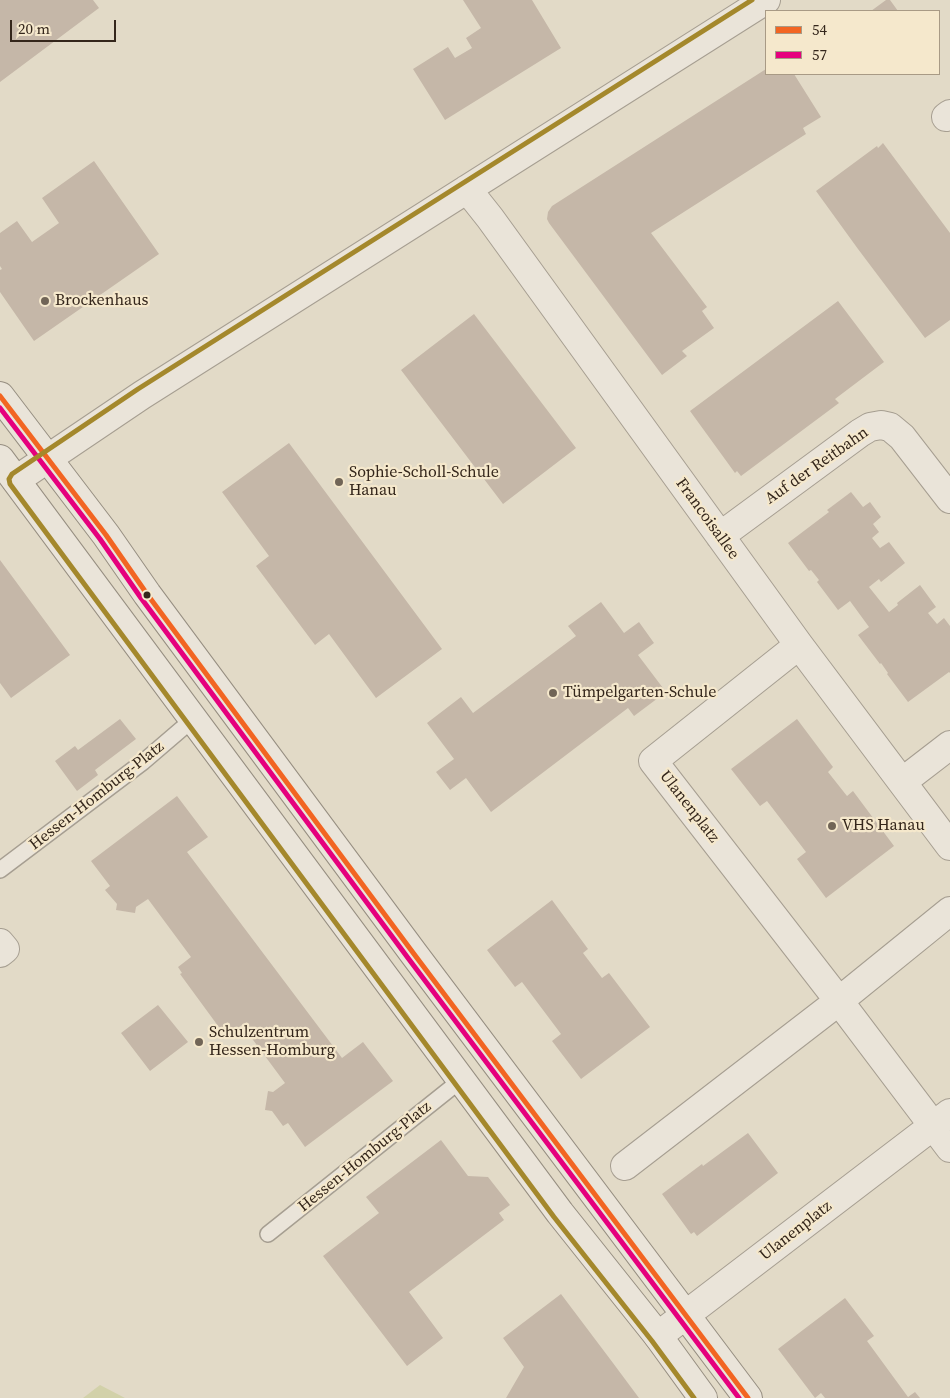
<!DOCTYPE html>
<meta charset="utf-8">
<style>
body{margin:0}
#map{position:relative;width:950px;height:1398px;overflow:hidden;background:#e2dac7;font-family:"Source Serif 4",serif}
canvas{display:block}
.legend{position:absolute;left:765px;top:10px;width:175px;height:65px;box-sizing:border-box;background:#f5e8cc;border:1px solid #a89a85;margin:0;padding:6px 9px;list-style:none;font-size:15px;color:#34261b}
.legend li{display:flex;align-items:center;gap:10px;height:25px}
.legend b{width:25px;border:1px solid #a89a85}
.scale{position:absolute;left:10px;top:20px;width:106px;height:22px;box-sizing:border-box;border:2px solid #34261b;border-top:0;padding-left:6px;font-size:15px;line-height:18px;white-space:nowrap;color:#34261b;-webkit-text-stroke:4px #f5e8cc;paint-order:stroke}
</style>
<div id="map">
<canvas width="950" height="1398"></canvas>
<ul class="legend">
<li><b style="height:6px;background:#f26522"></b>54</li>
<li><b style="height:6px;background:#e5007d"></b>57</li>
</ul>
<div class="scale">20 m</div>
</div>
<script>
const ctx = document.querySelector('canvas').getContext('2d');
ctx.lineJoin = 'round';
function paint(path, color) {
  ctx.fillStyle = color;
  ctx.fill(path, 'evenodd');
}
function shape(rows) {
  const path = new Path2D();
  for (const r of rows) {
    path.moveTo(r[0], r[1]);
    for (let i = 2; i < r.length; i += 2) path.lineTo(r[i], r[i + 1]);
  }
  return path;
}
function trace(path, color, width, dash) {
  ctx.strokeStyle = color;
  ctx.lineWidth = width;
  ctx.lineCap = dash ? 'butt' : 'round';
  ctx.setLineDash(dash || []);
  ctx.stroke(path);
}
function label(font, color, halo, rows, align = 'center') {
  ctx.font = font + ' "Source Serif 4",serif';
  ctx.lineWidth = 4.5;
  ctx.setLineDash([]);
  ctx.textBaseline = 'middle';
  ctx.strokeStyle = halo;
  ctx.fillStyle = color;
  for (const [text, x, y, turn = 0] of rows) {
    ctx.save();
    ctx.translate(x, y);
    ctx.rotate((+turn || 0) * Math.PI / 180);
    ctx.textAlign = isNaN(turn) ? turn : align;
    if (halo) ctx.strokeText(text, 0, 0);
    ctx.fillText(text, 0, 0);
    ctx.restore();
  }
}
paint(shape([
 [100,1385,125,1398,83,1398]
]), '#d2d1a9');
paint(shape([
 [0,0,93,0,99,8,0,82],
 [463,0,532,0,561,48,445,120,413,69,448,47,455,58,472,48,466,38,481,28],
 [886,0,890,0,898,11,871,11],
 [766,69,766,74,794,74,821,117,803,128,806,134,651,233,707,307,702,311,714,328,682,351,687,356,662,375,549,223,547,219,548,212,552,206],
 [883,143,950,233,950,320,925,338,858,249,816,191,877,146,878,148],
 [94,161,159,254,34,341,0,292,0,270,2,269,0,266,0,233,17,221,32,242,59,223,42,198],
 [838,301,884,362,835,399,839,403,741,476,737,471,735,473,690,411],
 [474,314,576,448,503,504,401,370],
 [289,443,442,649,376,698,329,634,315,645,256,566,269,556,222,492],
 [851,492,863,507,870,502,881,517,873,524,879,532,872,538,880,548,889,542,905,563,881,582,879,579,869,587,889,612,898,605,897,603,920,585,936,607,928,613,937,624,944,618,950,626,950,673,949,672,908,702,887,674,888,673,881,663,880,664,858,635,869,627,850,601,838,610,817,582,819,580,811,570,809,571,788,543,829,512,827,510],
 [0,560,70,655,11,698,0,683],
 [601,602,624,633,639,622,654,643,638,655,666,692,634,716,628,708,491,812,466,778,450,790,436,772,454,759,427,723,461,697,473,713,576,636,568,626],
 [120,719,136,739,95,770,98,775,77,791,55,761,75,746,78,750],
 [797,719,833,767,828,772,847,796,853,791,894,846,826,898,797,859,806,852,767,801,760,806,731,769],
 [177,796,208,837,187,852,342,1058,363,1042,393,1081,305,1147,288,1123,283,1126,272,1111,265,1110,268,1091,273,1092,285,1083,242,1025,228,1035,224,1029,221,1030,180,974,182,973,178,967,191,957,148,899,136,907,135,913,116,910,117,904,105,890,110,886,91,861],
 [552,900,588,949,583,953,602,978,609,973,650,1027,581,1079,552,1041,561,1034,522,982,515,987,487,950],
 [158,1005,188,1042,150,1071,121,1033],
 [748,1133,778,1173,697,1236,694,1232,691,1234,662,1194,702,1164,703,1166],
 [441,1140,468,1176,488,1177,510,1205,499,1213,504,1220,409,1292,443,1338,407,1366,323,1256,379,1213,366,1197],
 [561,1294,613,1363,639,1398,506,1398,524,1367,503,1338],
 [845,1298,874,1336,867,1341,908,1397,915,1392,920,1398,825,1398,821,1393,815,1398,778,1349]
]), '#c5b7a8');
const lane = shape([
 [0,870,143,762,192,720],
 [268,1234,461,1080]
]);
const street = shape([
 [946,117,950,114],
 [467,189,490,218,799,645,950,846],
 [16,480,142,395,766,0],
 [720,536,860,433,870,427,881,425,890,427,902,437,950,499],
 [799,645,653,761,839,1001,950,1148],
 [902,782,950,745],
 [0,943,5,949,0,953],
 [625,1166,839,1001,950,911],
 [658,1336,950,1113]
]);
const secondary = shape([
 [0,396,106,535,147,594,414,954,748,1398],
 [0,459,560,1213,658,1336,703,1398]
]);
trace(lane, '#a69e91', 18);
trace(street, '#a69e91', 30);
trace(secondary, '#968e81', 30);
trace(lane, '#eae4d9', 15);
trace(street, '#eae4d9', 28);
trace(secondary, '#eae4d9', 28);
trace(shape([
 [0,396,106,535,147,594,414,954,748,1398]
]), '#f26522', 5);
trace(shape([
 [0,408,100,539,141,598,408,958,739,1398]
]), '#e5007d', 5);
trace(shape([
 [694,1398,652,1341,554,1217,10,484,9,479,12,474,138,389,752,0]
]), '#a4882c', 5);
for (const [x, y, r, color] of [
 [45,301,5,"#716557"],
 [339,482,5,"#716557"],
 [147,595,4.5,"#34261b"],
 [553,693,5,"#716557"],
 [832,826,5,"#716557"],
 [199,1042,5,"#716557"]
]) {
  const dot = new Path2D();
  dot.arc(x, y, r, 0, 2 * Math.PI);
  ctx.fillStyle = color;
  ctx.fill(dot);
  trace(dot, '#f5e8cc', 2);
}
label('16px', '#34261b', '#f5e8cc', [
 ["Brockenhaus",55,301],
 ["Sophie-Scholl-Schule",349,473],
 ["Hanau",349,491],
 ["Tümpelgarten-Schule",563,693],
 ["VHS Hanau",842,826],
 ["Schulzentrum",209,1033],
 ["Hessen-Homburg",209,1051]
], 'left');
label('16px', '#34261b', '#f5e8cc', [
 ["Auf der Reitbahn",817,466,-35],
 ["Francoisallee",707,519,54],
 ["Hessen-Homburg-Platz",97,796,-38],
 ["Ulanenplatz",689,807,52],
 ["Hessen-Homburg-Platz",365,1157,-39],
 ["Ulanenplatz",796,1231,-38]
]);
</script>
